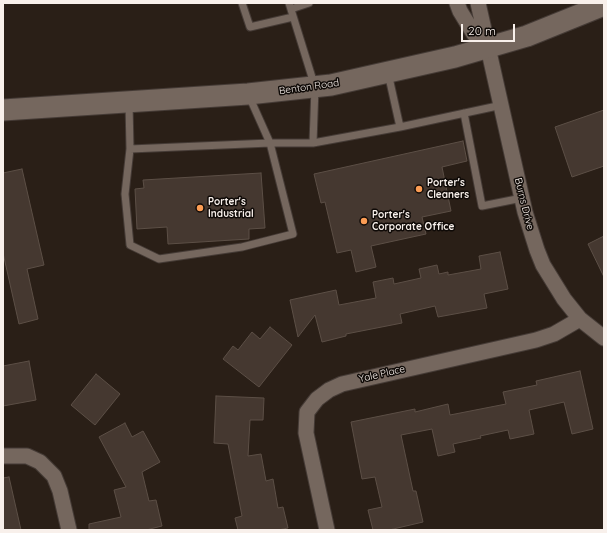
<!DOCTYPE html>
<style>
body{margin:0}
#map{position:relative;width:607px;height:533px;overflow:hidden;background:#2a1f17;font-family:Quicksand,sans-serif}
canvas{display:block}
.frame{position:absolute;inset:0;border:4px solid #f8f0eb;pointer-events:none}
.scale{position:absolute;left:461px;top:24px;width:54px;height:18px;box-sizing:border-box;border:2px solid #f8f0eb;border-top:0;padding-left:5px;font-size:12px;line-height:14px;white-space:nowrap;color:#f8f0eb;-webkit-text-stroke:3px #0f0a07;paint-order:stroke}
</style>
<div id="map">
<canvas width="607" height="533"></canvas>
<div class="frame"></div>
<div class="scale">20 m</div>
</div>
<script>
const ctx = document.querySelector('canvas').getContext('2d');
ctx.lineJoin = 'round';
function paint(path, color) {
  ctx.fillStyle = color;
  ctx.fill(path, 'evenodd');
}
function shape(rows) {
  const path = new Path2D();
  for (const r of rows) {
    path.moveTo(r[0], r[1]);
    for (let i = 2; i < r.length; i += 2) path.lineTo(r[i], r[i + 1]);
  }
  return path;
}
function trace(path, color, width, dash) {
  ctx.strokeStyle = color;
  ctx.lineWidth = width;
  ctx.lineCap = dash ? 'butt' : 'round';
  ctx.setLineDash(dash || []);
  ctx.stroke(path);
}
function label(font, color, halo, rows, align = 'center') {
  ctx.font = font + ' Quicksand,sans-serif';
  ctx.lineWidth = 3;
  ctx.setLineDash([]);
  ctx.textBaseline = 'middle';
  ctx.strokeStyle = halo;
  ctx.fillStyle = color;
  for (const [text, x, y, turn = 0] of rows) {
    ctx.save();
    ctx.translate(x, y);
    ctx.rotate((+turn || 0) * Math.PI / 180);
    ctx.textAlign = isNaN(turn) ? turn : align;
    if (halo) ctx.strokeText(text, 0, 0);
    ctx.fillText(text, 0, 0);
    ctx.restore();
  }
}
const building = shape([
 [604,110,604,166,572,177,555,127,604,110],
 [463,141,467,161,442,167,451,211,422,217,426,234,371,246,376,267,356,272,351,250,337,253,325,202,321,203,314,174,463,141],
 [22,169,44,265,27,269,38,319,19,324,3,253,3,173,22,169],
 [261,173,265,228,249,229,249,239,168,244,167,227,137,229,135,189,144,188,143,180,261,173],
 [604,236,604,277,588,244,604,236],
 [500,252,508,289,484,294,487,308,438,317,435,306,400,314,402,323,346,334,346,336,322,342,315,315,298,337,290,300,336,290,339,305,376,298,373,282,393,278,394,284,421,278,419,269,437,265,439,274,448,272,448,275,481,269,479,256,500,252],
 [270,327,292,345,259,387,223,359,233,346,238,350,252,332,260,339,270,327],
 [29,361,36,400,3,406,3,366,29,361],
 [580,371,593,429,572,434,564,402,529,410,534,434,510,439,508,430,480,436,481,438,453,444,455,452,438,456,432,429,401,435,413,491,416,491,423,522,389,530,373,530,368,510,382,507,375,477,362,479,351,422,415,409,415,412,448,404,450,415,506,404,503,392,537,385,536,381,580,371],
 [96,374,120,394,95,425,71,405,96,374],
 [216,396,264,398,263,420,250,420,248,456,261,454,266,481,273,479,278,508,283,507,288,528,278,530,238,530,235,518,242,516,228,444,214,443,216,396],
 [125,423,132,437,143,431,160,462,142,472,149,501,156,500,162,526,146,530,89,530,89,524,121,517,114,490,126,487,99,437,125,423],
 [9,477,21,530,3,530,3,478,9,477]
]);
paint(building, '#453830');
trace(building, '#5c4f46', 1);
const lane = shape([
 [242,3,250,27,293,17],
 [289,3,315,87,313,143],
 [291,9,309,3],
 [388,73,400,127,502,105],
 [129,103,130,149,270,143,313,143,400,127],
 [464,113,482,206,522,198],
 [130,149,125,194,130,245,159,259,242,247,293,234,270,143,249,96]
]);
const street = shape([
 [457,3,460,11,474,34,488,47],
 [478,3,525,212,537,250,543,265,564,299,580,319,604,338],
 [3,456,27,456,40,462,54,476,60,491,69,530],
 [327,530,306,433,307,412,317,399,329,390,342,384,536,340,554,334,580,319]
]);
const secondary = shape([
 [3,110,248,94,331,85,455,57,527,36,604,5]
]);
trace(lane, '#453b36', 9);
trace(street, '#453b36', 17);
trace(secondary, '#453b36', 23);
trace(lane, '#75675e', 7);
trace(street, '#75675e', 15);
trace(secondary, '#75675e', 21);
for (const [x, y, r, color] of [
 [419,189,4,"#fc9d54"],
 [200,208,4,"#fc9d54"],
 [364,221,4,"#fc9d54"]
]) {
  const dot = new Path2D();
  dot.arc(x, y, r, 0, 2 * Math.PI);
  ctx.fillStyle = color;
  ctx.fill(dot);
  trace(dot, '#0f0a07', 1.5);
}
label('10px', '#f8f0eb', '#0f0a07', [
 ["Benton Road",309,87,-8],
 ["Burns Drive",524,204,76],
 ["Yale Place",382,374,-13]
]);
label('bold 10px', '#f8f0eb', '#0f0a07', [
 ["Porter's",427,183],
 ["Cleaners",427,195],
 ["Porter's",208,202],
 ["Industrial",208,214],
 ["Porter's",372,215],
 ["Corporate Office",372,227]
], 'left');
</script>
